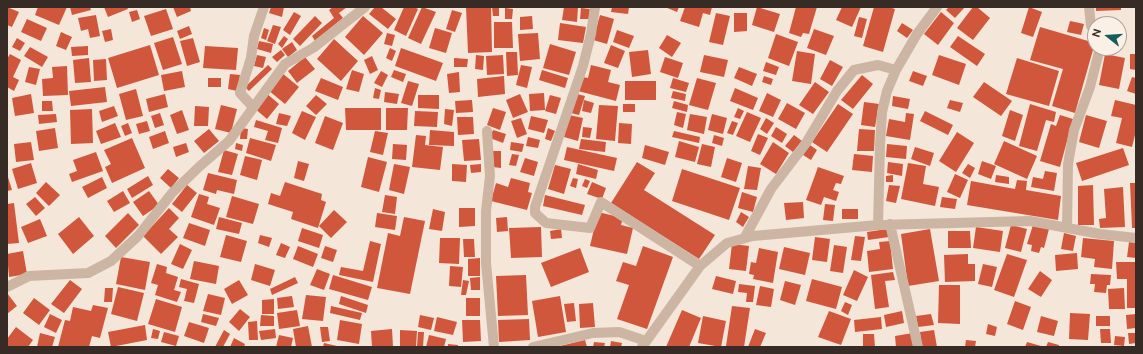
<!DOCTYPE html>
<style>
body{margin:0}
#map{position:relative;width:1143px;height:354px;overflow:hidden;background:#f4e6d9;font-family:Ubuntu,sans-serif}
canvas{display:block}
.frame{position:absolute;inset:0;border:8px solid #372b26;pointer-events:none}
.north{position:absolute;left:1087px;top:16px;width:40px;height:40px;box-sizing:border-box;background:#fbf0e6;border:1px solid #ada199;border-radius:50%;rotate:287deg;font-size:11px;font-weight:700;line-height:16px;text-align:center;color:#372b26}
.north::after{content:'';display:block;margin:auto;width:14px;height:18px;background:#185b5c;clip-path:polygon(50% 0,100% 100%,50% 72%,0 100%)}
</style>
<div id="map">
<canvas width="1143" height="354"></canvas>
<div class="frame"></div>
<div class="north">N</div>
</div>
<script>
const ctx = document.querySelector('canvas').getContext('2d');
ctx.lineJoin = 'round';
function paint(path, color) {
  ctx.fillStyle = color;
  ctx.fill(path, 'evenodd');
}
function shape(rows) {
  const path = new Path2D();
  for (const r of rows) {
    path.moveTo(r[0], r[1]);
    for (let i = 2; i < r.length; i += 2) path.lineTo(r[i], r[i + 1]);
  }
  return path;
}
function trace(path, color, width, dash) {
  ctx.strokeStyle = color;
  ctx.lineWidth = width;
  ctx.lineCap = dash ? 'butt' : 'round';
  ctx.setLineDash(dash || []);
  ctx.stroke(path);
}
paint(shape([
 [7,7,19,12,12,27,7,25],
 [38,7,67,7,59,25,35,15],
 [70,7,90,7,91,10,72,15],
 [104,7,127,7,128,9,108,17],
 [173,7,190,7,191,11,177,17],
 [271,7,284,7,282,17,269,13],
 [333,7,347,7,339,13,343,18,315,41,312,36,334,18,329,10],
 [375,7,381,7,396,19,388,29,369,14],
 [404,7,414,7,418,9,406,36,394,30],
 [422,7,436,12,421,44,408,38],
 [466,7,491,7,492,52,468,53],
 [492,7,499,7,499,16,493,16],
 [564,7,578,7,577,22,562,20],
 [612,7,629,7,628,14,611,12],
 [665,7,679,7,677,12],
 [685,7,712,7,710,15,703,13,699,27,680,21],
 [757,7,780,14,774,32,752,25],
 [796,7,817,7,809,34,803,33,801,37,789,33],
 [842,7,861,7,852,27,836,20],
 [874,7,889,7,895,9,883,52,863,46],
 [949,7,965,7,955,18,946,10],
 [973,7,977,7,990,18,973,40,957,28],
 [1029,7,1042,12,1033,37,1021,33],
 [1096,7,1121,7,1121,10,1096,11],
 [505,8,513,9,512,19,505,19],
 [581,8,590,9,589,19,580,19],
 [166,9,173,29,151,36,144,16],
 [137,10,140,19,132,22,129,12],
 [452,10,462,13,455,32,446,29],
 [294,12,301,16,290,35,283,30],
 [941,12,954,23,938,45,924,34],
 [716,13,730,16,723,45,709,42],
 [734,13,747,13,747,31,734,32],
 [96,15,100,36,90,38,88,29,81,31,78,18],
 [600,15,614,19,607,44,593,40],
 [315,16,322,23,300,46,293,39],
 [363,16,383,33,364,55,345,37],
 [532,16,533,29,520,30,520,17],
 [859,17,867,19,862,38,854,36],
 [1100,17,1111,21,1110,24,1098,24],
 [27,19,47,28,41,41,21,32],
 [1070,21,1084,24,1081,35,1067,32],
 [494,22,512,22,513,48,494,48],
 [560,23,586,27,583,43,558,40],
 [902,23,913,30,907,38,897,31],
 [273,25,281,27,275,44,267,41],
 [189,26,192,34,180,39,177,31],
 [1040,27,1095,43,1075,113,1052,106,1063,69,1030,60],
 [264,28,269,30,266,40,261,38],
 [435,28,452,33,446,53,429,48],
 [111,29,113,40,105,42,102,31],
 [814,29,834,36,826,55,807,48],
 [617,30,634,36,629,48,613,42],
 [61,32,72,37,66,50,56,46],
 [387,33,395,35,392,46,384,44],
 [538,33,540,59,520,61,518,34],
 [776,34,798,42,789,66,768,58],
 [667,35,681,43,672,57,659,48],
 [284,36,288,39,282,48,278,44],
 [958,36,985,54,977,66,950,47],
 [173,37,182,64,163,70,154,43],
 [17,38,25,43,20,51,12,47],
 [193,38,200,62,187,66,180,41],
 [334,39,358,61,341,81,317,59],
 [259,41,273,44,271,53,257,49],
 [292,42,297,50,288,57,282,49],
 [550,44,576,52,569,75,543,68],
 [150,45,159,75,117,88,108,58],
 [611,45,625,51,618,68,604,63],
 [88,46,88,55,72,56,71,47],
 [205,46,238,48,236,70,203,68],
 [30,47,48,57,42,67,24,56],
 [390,48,396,51,392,61,386,58],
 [401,48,443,63,436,81,395,66],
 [281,50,285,55,277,62,272,57],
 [648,50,651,74,632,77,629,52],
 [797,51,815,54,811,84,792,81],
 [506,52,517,52,518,75,507,76],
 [10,54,21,60,13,77,19,80,14,91,7,87,7,59],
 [1105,54,1125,58,1119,89,1099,85],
 [1130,54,1136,54,1136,70,1130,69],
 [257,55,266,57,263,68,254,66],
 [476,55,484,56,483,70,475,69],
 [503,55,504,74,487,75,486,56],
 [704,55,728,60,724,77,700,72],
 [939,55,966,64,959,85,932,75],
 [372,56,378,70,370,74,364,60],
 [305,57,315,69,297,83,288,71],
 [665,57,683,63,678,78,660,72],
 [89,58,91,82,75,83,73,60],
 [454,58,468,59,467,67,454,67],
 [1017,58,1059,71,1049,106,1006,94],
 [106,59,107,80,94,81,93,60],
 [830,60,843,67,832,86,820,79],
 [766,62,779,67,776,75,763,71],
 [268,65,272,69,249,91,245,87],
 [521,65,532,67,527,88,516,85],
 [591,65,611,70,608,82,620,85,616,101,578,91,582,77,588,78],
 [67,66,68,95,43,96,42,79,53,78,52,67],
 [29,67,40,69,36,85,25,82],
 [739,67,757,74,752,86,734,78],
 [352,70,364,74,359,92,346,89],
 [394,70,406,74,403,82,391,77],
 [542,70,568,78,565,88,539,80],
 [182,71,185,87,164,91,161,75],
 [381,71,388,75,382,87,374,83],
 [913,71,927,76,923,86,909,81],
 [459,72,460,92,449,93,447,74],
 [282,73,299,87,285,104,268,90],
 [230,74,240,75,237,91,228,89],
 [862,75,873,84,853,109,841,100],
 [504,76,505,94,478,97,477,79],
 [764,76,773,79,771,85,762,82],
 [1132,77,1136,78,1136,94,1127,91],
 [208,78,221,78,221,87,208,87],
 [321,78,343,87,338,100,315,91],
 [673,78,689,83,686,92,670,88],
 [697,78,716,83,708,110,689,105],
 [408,81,419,84,412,106,401,103],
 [625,81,656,81,656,100,625,100],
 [815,82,829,92,813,114,799,105],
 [984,82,1012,101,1001,116,973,97],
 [105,87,107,102,71,106,69,91],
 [375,88,381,90,379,99,373,98],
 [735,88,758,98,753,110,730,101],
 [136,89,143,116,126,120,119,94],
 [673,91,686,94,685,101,671,98],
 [385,92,399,94,397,104,384,102],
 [266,93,279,104,267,119,253,107],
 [544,93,545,110,530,111,529,94],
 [767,93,781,100,773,117,759,111],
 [31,94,34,113,15,116,12,98],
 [165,94,168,107,149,112,146,99],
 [520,94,528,112,513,118,506,100],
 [577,94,585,96,579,115,571,113],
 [316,95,327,104,316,115,306,106],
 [418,95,439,95,439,109,418,108],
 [550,95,561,98,556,114,545,111],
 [893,96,910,99,908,109,892,106],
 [472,100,473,112,456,113,455,101],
 [584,100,594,103,591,113,582,111],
 [950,100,963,103,960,112,947,108],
 [1115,100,1136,105,1136,131,1132,147,1116,143,1122,118,1111,116],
 [42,101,52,101,53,111,42,111],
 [674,101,688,105,687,112,672,108],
 [864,102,879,104,875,127,861,125],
 [787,103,805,113,796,129,778,119],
 [623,104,635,104,635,112,623,112],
 [838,104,853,114,827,152,812,142],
 [1030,104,1056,112,1054,122,1046,120,1037,151,1019,146],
 [221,105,237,109,231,133,215,129],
 [599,105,618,106,615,141,596,139],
 [114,106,118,116,102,122,99,111],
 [195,106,209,107,208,126,194,126],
 [345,108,381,108,381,130,346,130],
 [386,108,408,108,407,130,386,130],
 [493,108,506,112,500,130,487,125],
 [738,108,744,111,740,119,734,117],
 [92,109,93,143,71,144,70,110],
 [445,109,454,110,452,126,444,124],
 [182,110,189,130,177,134,170,115],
 [1010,110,1023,115,1015,141,1002,136],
 [302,111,316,117,305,140,292,133],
 [415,111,438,112,437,127,414,126],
 [925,111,953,125,948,135,920,121],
 [677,112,686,114,683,128,674,125],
 [747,112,761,118,750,142,736,136],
 [160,113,164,125,155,128,151,116],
 [279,113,291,116,287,126,276,124],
 [906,113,914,114,910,140,886,136,889,119,905,122],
 [56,114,57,122,39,124,38,115],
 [690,114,707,117,704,134,687,130],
 [712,114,727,118,723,134,708,130],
 [569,115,583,118,578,141,564,137],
 [1060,115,1073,119,1060,167,1040,161,1051,124,1056,126],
 [1086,115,1107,121,1099,148,1079,142],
 [325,116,343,123,333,150,315,143],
 [531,116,548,120,544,133,528,129],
 [457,117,473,117,474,134,458,135],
 [521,118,527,134,517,138,511,121],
 [766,118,774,123,767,134,760,129],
 [256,120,282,128,278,143,265,140,268,131,254,127],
 [147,121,150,131,139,134,136,124],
 [732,121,738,123,733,135,727,133],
 [115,123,121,137,101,144,96,131],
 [128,123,132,133,125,136,121,126],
 [619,123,632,124,631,144,618,143],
 [583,127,592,128,590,138,582,137],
 [776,127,787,134,782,143,771,136],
 [55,128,58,148,39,151,36,131],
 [241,128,248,129,247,139,240,139],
 [548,128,555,131,551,141,545,139],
 [209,129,219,141,204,153,194,141],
 [859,129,875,130,874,151,857,151],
 [430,130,454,132,454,146,429,145],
 [493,130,506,134,503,143,490,138],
 [165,131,169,143,153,149,149,137],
 [375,131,388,133,383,155,370,152],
 [674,131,700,137,699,143,672,137],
 [957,132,974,143,956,172,939,161],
 [758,134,768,138,760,155,751,151],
 [416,135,426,136,425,145,443,147,440,170,412,167],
 [714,135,724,138,722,146,712,143],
 [794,135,802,141,793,152,785,146],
 [528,137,540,140,538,148,526,146],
 [132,138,145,168,112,183,105,167,111,164,104,150],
 [250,138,276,145,271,161,246,153],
 [479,139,481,160,464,161,462,140],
 [581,139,606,142,605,152,579,149],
 [679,141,699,147,695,162,675,157],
 [1004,141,1037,156,1027,179,994,164],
 [31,142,34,160,16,162,14,144],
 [511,142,524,144,522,152,510,150],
 [773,142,789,153,776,174,760,164],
 [186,143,189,152,176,157,173,147],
 [236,143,243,145,242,151,235,149],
 [393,144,407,145,406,160,392,159],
 [702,144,715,147,711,167,697,164],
 [887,144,907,146,906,159,886,157],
 [645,145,669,152,665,165,642,158],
 [810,145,817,150,811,160,803,155],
 [567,147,617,158,614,171,564,160],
 [915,147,934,153,930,166,911,159],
 [1123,148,1129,165,1082,181,1076,163],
 [224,150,238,154,232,175,218,172],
 [493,151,501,151,501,168,493,167],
 [96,152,103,171,72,182,69,174,77,171,73,160],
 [512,154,519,155,516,166,509,165],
 [854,154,873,156,872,172,852,170],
 [245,156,262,160,257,180,240,175],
 [368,157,387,162,379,192,361,187],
 [525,158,538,162,534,176,520,172],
 [727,158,742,163,736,182,721,177],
 [298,161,309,164,304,181,294,178],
 [982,161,996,166,991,179,978,174],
 [637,162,655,173,644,190,715,235,699,259,611,203],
 [888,162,903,164,902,176,887,173],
 [31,163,37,183,18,189,12,169],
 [908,163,926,166,923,184,939,187,935,206,901,199],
 [394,164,410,167,404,194,389,190],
 [452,164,467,165,466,182,452,181],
 [481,164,481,172,471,173,470,165],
 [578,164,598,170,596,179,576,174],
 [968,164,975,168,970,178,962,173],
 [555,165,571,169,564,194,548,189],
 [748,166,761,168,757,190,744,189],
 [818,167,844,176,841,184,836,183,833,190,839,192,836,201,824,197,821,205,806,200],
 [168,169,179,178,171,188,160,178],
 [682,169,740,188,729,220,672,201],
 [1045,171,1057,173,1054,191,1031,187,1033,177,1043,179],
 [208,173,237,180,234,194,217,190,216,194,203,190],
 [7,174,12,190,7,191],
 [955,174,968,180,960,198,947,192],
 [893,175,893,182,886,182,886,176],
 [996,175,1009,177,1009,184,995,182],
 [148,176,153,185,132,198,127,189],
 [102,177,107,188,88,198,82,187],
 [511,178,530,183,528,192,532,193,527,210,491,201,496,183,508,187],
 [573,178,578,179,576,188,570,186],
 [585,179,590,181,587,188,582,186],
 [1017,180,1027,181,1026,190,1061,196,1058,220,967,205,971,181,1015,189],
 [46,182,60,195,49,206,36,193],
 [285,182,322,194,321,200,326,202,318,228,291,219,293,212,268,204,271,193,280,196],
 [592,182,606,188,602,199,587,194],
 [1130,183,1136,183,1136,228,1132,228],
 [187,185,197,193,182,212,172,204],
 [889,185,900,186,896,203,886,201],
 [1093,185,1094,225,1078,225,1078,186],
 [1123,187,1125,227,1100,228,1099,219,1106,218,1104,189],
 [123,191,130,203,114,212,107,201],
 [149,191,159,205,143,216,133,202],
 [742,192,757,197,753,212,738,208],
 [199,194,209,197,207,204,220,208,214,225,191,217],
 [385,195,397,197,395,214,382,212],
 [545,195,585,205,582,215,543,206],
 [232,196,259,204,253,224,226,217],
 [35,197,45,208,36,216,26,204],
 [942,197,957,199,955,209,940,207],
 [803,202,804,218,786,220,784,203],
 [14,203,19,243,7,244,7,204],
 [825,204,835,205,833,221,823,220],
 [169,208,179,218,169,229,178,237,161,254,143,236],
 [459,208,475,208,475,226,459,227],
 [433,209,445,212,442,231,429,229],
 [842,209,858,209,858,219,842,219],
 [334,210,347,222,331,238,319,226],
 [598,212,623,218,621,225,633,228,627,254,590,246],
 [741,212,749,217,743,227,736,222],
 [128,213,139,225,116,248,105,236],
 [377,213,397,216,395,230,375,227],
 [79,217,94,236,73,254,58,234],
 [219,217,242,223,239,234,216,229],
 [404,217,425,221,410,294,377,288,388,233,400,236],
 [507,217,508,231,497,232,496,218],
 [40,219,47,236,28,243,21,227],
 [189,223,210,230,205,246,183,238],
 [1011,225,1027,229,1021,252,1005,248],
 [1033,225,1049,229,1044,248,1041,247,1039,253,1031,251,1032,245,1027,244],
 [541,227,542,257,511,258,509,228],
 [976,227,1003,231,1000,252,973,248],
 [302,228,323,235,319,248,298,241],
 [561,229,562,238,551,239,550,231],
 [887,229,889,237,868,240,867,232],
 [930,229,939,281,908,286,901,234],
 [948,231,970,231,971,248,948,248],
 [1064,233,1076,236,1073,251,1061,249],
 [226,235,247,241,241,262,220,257],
 [260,235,272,238,269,247,258,243],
 [855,236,865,237,861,261,851,260],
 [815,237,830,239,827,262,812,260],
 [440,238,460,238,459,264,439,263],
 [1083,238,1114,241,1112,269,1094,267,1095,259,1081,257],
 [463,239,474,239,475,257,464,257],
 [370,241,381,244,373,282,339,275,341,267,363,271],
 [890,241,893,269,869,272,867,251,880,249,879,242],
 [1129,242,1136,243,1136,258,1127,257],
 [281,243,290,247,285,258,276,255],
 [180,244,192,250,183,269,171,264],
 [732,244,749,246,746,271,729,269],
 [834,245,847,247,843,273,830,271],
 [298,246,318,254,313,267,293,259],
 [325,246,337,250,333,262,321,258],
 [643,246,673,257,647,329,617,319,629,285,616,281,623,262,636,266],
 [784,247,810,253,805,275,779,269],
 [580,248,589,272,551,287,541,263],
 [759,248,778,252,773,283,753,279,754,275,749,274,751,262,756,263],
 [23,251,27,274,9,277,7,254],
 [1077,253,1078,269,1056,271,1055,255],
 [968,254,968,264,975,264,975,281,945,282,944,255],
 [1007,254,1027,260,1014,297,994,290],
 [121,257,150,262,145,290,116,284],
 [480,258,480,276,468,276,468,259],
 [194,261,219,266,216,284,190,279],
 [1116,262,1136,262,1136,308,1127,308,1127,279,1117,279],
 [157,264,167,267,166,273,178,277,174,290,181,292,177,302,155,295,158,285,151,283],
 [255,264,275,270,270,286,251,280],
 [983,264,997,267,992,287,978,284],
 [450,266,463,267,461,287,449,286],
 [317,269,330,274,324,290,310,285],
 [854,270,868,277,857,301,843,295],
 [1040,271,1052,280,1041,297,1028,289],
 [893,272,895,280,885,281,889,307,875,309,871,275],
 [1091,274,1111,275,1110,285,1107,285,1106,293,1094,292,1095,284,1090,284],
 [333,275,372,287,368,300,329,289],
 [526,275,528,315,498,316,496,276],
 [716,276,736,281,733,294,712,289],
 [295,277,298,283,272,295,270,289],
 [480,277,480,290,471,290,470,278],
 [181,279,199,284,194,303,184,301,187,289,179,287],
 [812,279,842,287,836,309,806,301],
 [70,280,82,289,64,313,51,304],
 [239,280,248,295,232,304,224,289],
 [463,280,469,281,466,295,461,295],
 [785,281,801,285,795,305,780,300],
 [739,284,755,286,753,302,746,302,747,293,738,292],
 [939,285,960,285,960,324,938,323],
 [760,286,774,289,771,307,756,305],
 [118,287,144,293,137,321,111,314],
 [105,288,113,288,112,302,104,302],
 [1124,288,1125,309,1109,309,1108,289],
 [7,293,17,306,7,314],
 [208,294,225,298,221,315,203,311],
 [306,295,326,297,323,321,302,319],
 [292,296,294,307,278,309,277,298],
 [341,296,368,305,366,313,339,304],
 [560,296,566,332,538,337,532,301],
 [34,298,50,310,39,325,23,313],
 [466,298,480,298,480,316,466,316],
 [156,299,182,307,175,332,148,324],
 [274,299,274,314,262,314,262,300],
 [1015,301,1031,307,1023,330,1007,324],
 [845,302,852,305,848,315,841,311],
 [574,303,576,321,567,322,564,304],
 [593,303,595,327,580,328,579,304],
 [93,305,108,308,100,338,92,336,89,347,58,347,65,320,70,321,73,307,91,311],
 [331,306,362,313,360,320,330,313],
 [732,306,750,308,744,347,726,346],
 [240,309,250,317,239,331,229,322],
 [297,310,300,326,279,329,277,313],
 [682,310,701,318,689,347,666,347],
 [829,311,851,319,841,345,818,337],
 [902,311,904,323,886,327,884,315],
 [1070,313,1090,314,1088,340,1069,339],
 [50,314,62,320,56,333,44,327],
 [203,314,219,318,216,326,201,322],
 [931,314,934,325,918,327,916,316],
 [1136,314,1136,328,1127,329,1126,315],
 [261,315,274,316,274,326,260,326],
 [420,315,434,318,431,330,418,327],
 [703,316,726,321,721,347,698,343],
 [1041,316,1058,321,1054,336,1037,332],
 [1096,316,1110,316,1110,326,1096,326],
 [437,317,457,322,453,335,434,331],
 [881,317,882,329,855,332,854,320],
 [529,319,530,340,499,342,498,320],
 [340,320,362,324,359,344,337,340],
 [462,320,480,320,481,341,463,342],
 [257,321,258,340,249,340,248,322],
 [189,322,209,328,204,343,184,336],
 [988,324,997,327,995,336,986,334],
 [145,325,147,340,111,347,108,332],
 [308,326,312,347,296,347,293,329],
 [16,327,33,340,28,347,7,347,7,339],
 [320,327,328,327,330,341,322,342],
 [153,329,160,331,158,339,151,338],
 [275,329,276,338,261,340,259,331],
 [392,329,393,347,372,347,371,331],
 [755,329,766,333,760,347,748,347],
 [1100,329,1110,329,1111,343,1101,343],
 [224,330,230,334,223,347,215,347],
 [400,330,417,331,416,347,400,347],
 [934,330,937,347,922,347,920,332],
 [164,332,179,336,176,346,161,342],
 [418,332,424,332,423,347,417,347],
 [40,333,55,337,52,347,37,347],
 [913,333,914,347,896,347,895,336],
 [1128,333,1136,333,1136,343,1129,344],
 [863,334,874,334,875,347,863,347],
 [279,335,293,338,291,347,276,347],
 [429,335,446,339,444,347,426,347],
 [1115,336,1125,337,1124,346,1114,345],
 [234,338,245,344,244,347,230,347],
 [585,340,587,347,560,347,560,346],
 [966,340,976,341,975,347,965,347],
 [611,341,622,343,621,347,610,347],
 [594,342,605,343,604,347,593,347],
 [1027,342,1041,346,1041,347,1025,347],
 [1048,342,1059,345,1059,347,1046,347],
 [324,343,337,346,337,347,323,347],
 [448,344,458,345,458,347,448,347]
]), '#d0573b');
trace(shape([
 [595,7,591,34,583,66,535,207,535,213,546,223,590,228,601,202,700,266],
 [1089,7,1091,26,1095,32],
 [253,107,240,93,251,58,254,36,264,7],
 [487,131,490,176,486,211,486,263,494,347],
 [890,224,918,347],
 [878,225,880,145,882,112,887,91,896,70,917,34,937,7],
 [1067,227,1068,164,1074,130,1090,87,1100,48],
 [745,237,771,189,806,143,837,91,854,70,878,65,896,70],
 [7,287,29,276,88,273,111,261,138,236,172,193,200,166,229,141,285,64,313,48,365,7],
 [533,347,593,333,619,332,646,341],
 [642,347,700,266,727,243,753,236,878,225,1030,221,1100,234,1136,238]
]), '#cdb5a4', 10);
</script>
